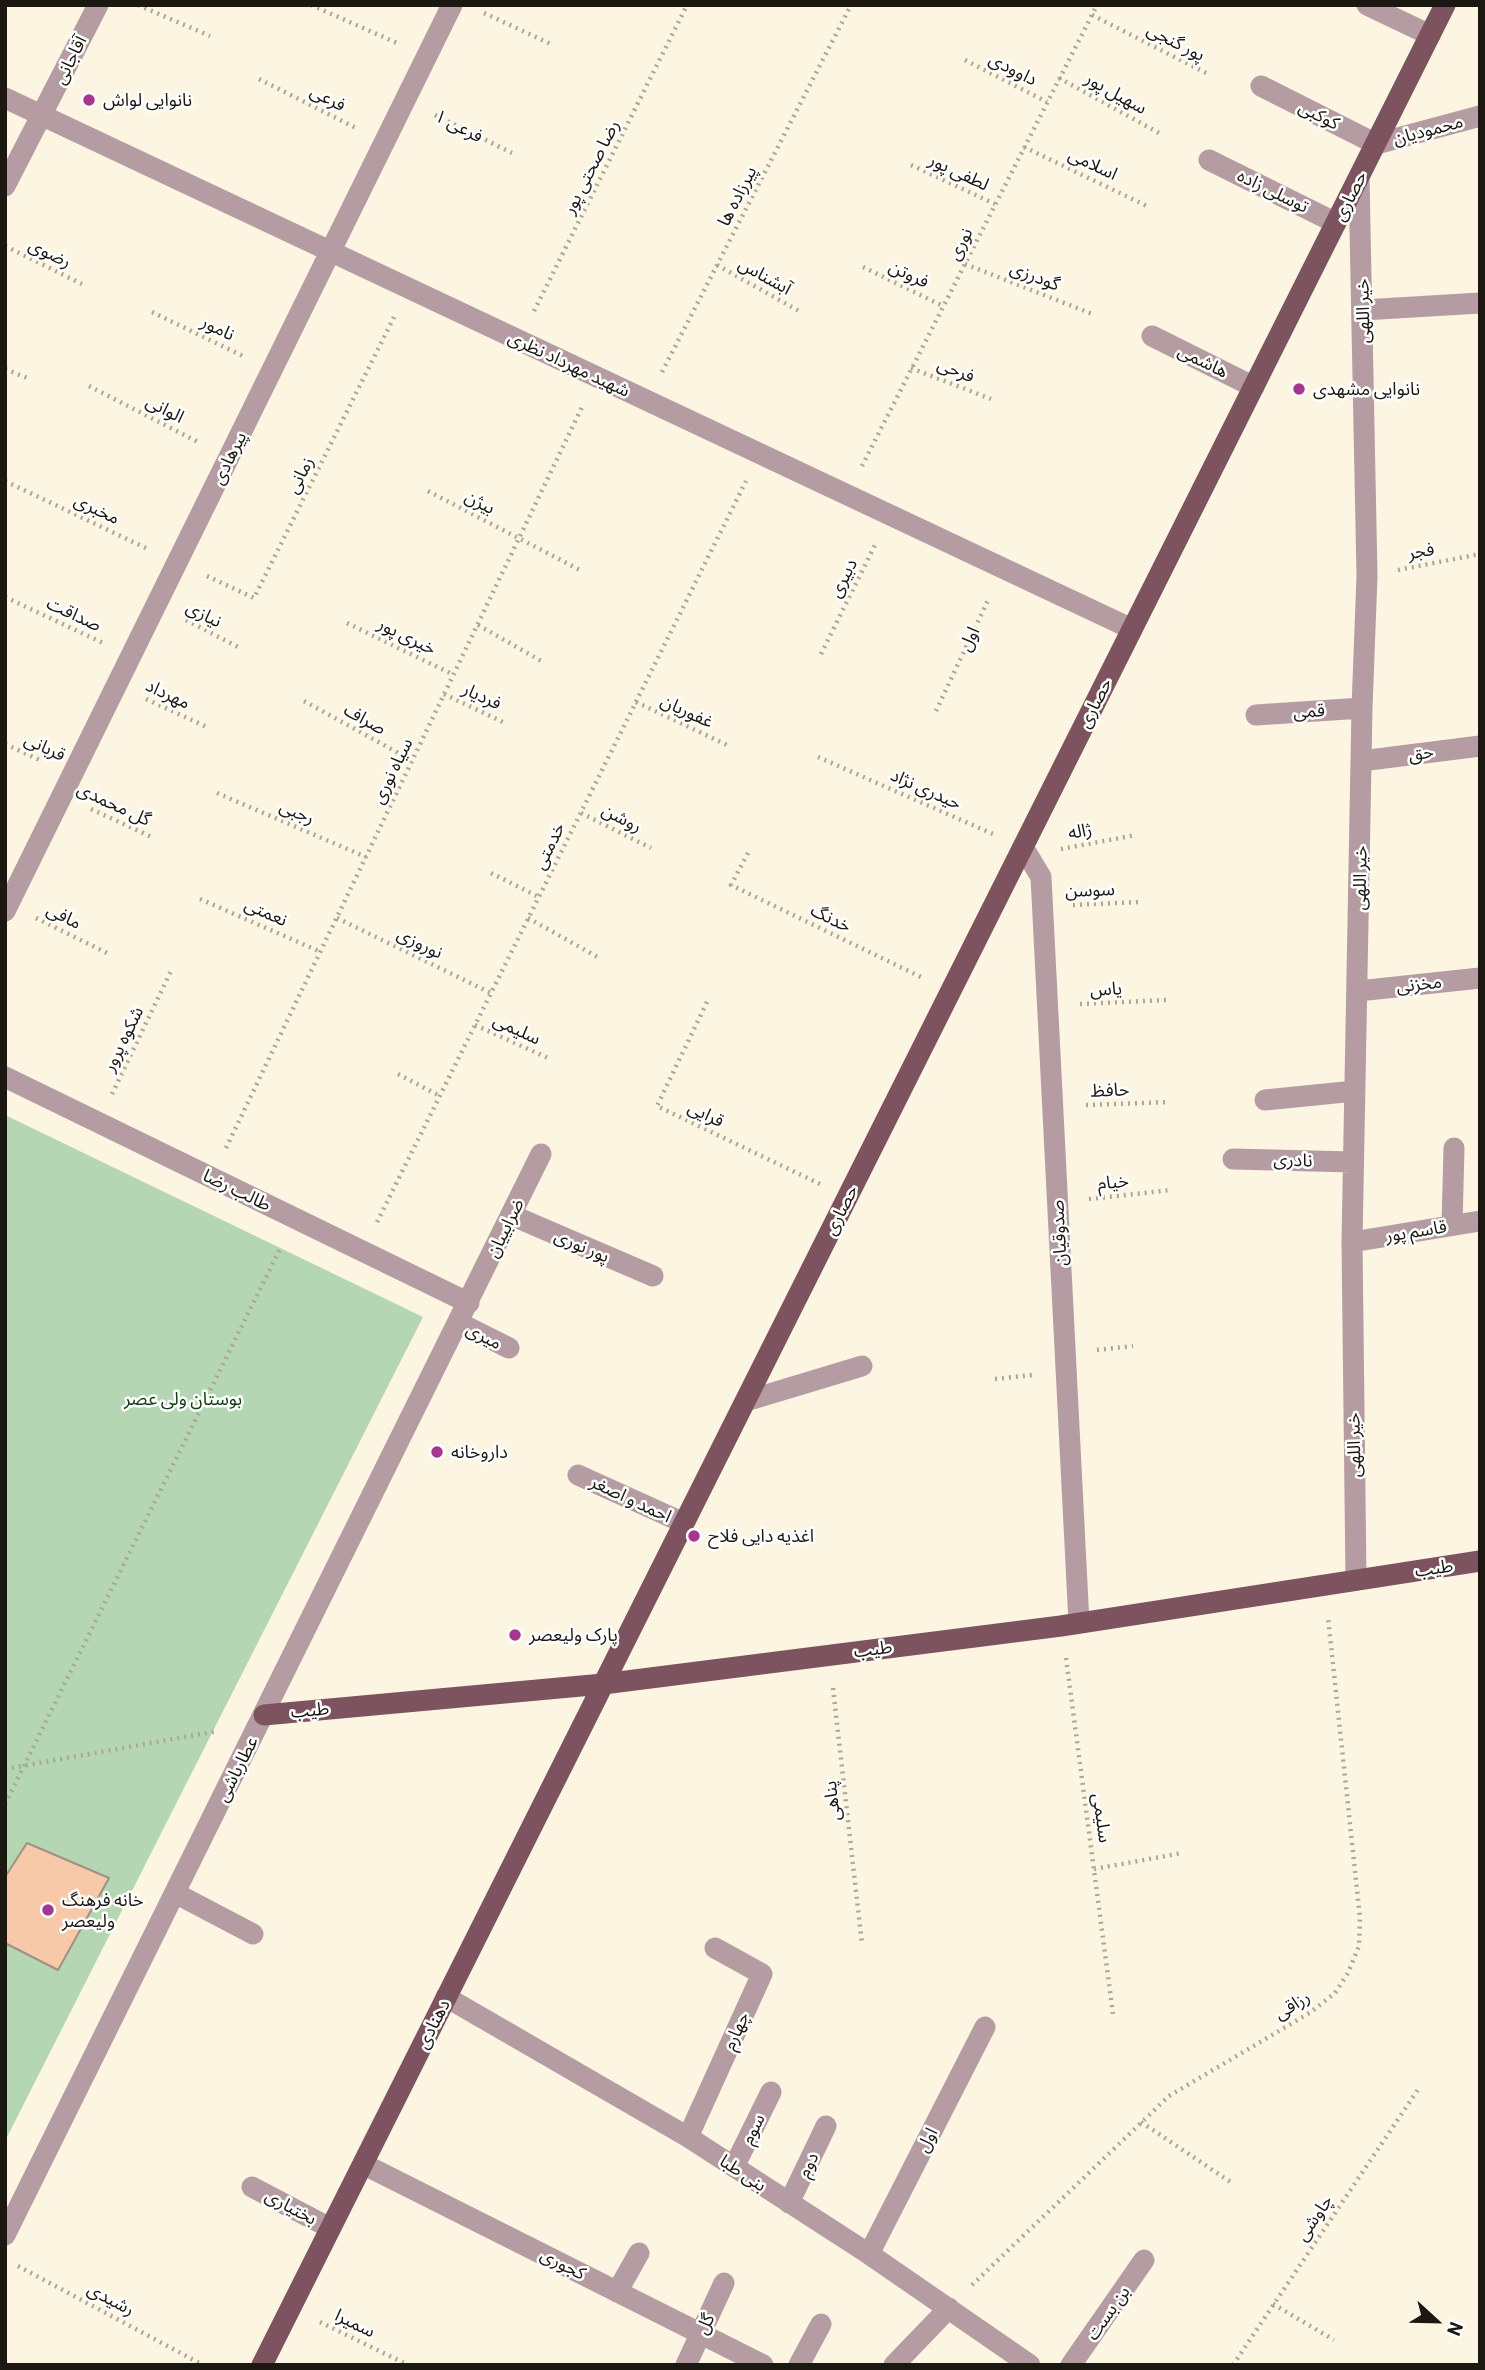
<!DOCTYPE html>
<meta charset="utf-8">
<style>
body{margin:0}
#map{position:relative;width:1485px;height:2370px;overflow:hidden;background:#fbf5e1;font-family:Barlow,sans-serif}
canvas{display:block}
.frame{position:absolute;inset:0;border:7px solid #1a1811;pointer-events:none}
.north{position:absolute;left:1401px;top:2286px;width:70px;height:70px;-webkit-text-stroke:5px #fff;paint-order:stroke;rotate:112deg;font-size:19px;font-weight:700;line-height:28px;text-align:center;color:#1a1811}
.north::after{content:'';display:block;margin:auto;width:24px;height:32px;background:#1a1811;clip-path:polygon(50% 0,100% 100%,50% 72%,0 100%)}
</style>
<div id="map">
<canvas width="1485" height="2370"></canvas>
<div class="frame"></div>
<div class="north">N</div>
</div>
<script>
const ctx = document.querySelector('canvas').getContext('2d');
ctx.lineJoin = 'round';
function paint(path, color) {
  ctx.fillStyle = color;
  ctx.fill(path, 'evenodd');
}
function shape(rows) {
  const path = new Path2D();
  for (const r of rows) {
    path.moveTo(r[0], r[1]);
    for (let i = 2; i < r.length; i += 2) path.lineTo(r[i], r[i + 1]);
  }
  return path;
}
function trace(path, color, width, dash) {
  ctx.strokeStyle = color;
  ctx.lineWidth = width;
  ctx.lineCap = dash ? 'butt' : 'round';
  ctx.setLineDash(dash || []);
  ctx.stroke(path);
}
function label(font, color, halo, rows, align = 'center') {
  ctx.font = font + ' Barlow,"Noto Sans Arabic",sans-serif';
  ctx.lineWidth = 5;
  ctx.setLineDash([]);
  ctx.textBaseline = 'middle';
  ctx.strokeStyle = halo;
  ctx.fillStyle = color;
  for (const [text, x, y, turn = 0] of rows) {
    ctx.save();
    ctx.translate(x, y);
    ctx.rotate((+turn || 0) * Math.PI / 180);
    ctx.textAlign = isNaN(turn) ? turn : align;
    if (halo) ctx.strokeText(text, 0, 0);
    ctx.fillText(text, 0, 0);
    ctx.restore();
  }
}
paint(shape([
 [5,1115,423,1317,5,2141]
]), '#b5d6b3');
const building = shape([
 [27,1843,109,1878,58,1970,5,1943,5,1877,27,1843]
]);
paint(building, '#f7c9a9');
trace(building, '#a19085', 2);
trace(shape([
 [138,5,210,36],
 [311,5,397,43],
 [484,13,553,45],
 [1092,15,1210,75],
 [965,60,1047,102],
 [1059,78,1159,133],
 [259,79,356,128],
 [435,115,512,153],
 [1024,147,1149,207],
 [911,165,995,204],
 [5,246,82,284],
 [965,264,1095,315],
 [717,265,799,311],
 [863,267,943,306],
 [534,311,687,5],
 [152,312,243,356],
 [911,368,991,399],
 [5,369,27,378],
 [662,372,851,5],
 [89,386,200,443],
 [862,466,1097,5],
 [5,481,148,549],
 [428,491,580,570],
 [1398,570,1480,554],
 [207,576,254,598,394,317],
 [5,597,103,643],
 [186,620,238,647],
 [347,623,454,675],
 [478,625,543,662],
 [821,654,876,543],
 [444,694,507,724],
 [146,699,209,728],
 [304,701,413,761],
 [636,702,727,745],
 [936,711,989,598],
 [5,744,42,761],
 [818,757,993,834],
 [217,793,366,857],
 [91,809,154,838],
 [581,813,651,848],
 [1061,849,1136,835],
 [748,853,731,885,921,977],
 [491,873,539,897],
 [200,899,321,952],
 [1073,905,1139,902],
 [36,918,107,953],
 [337,918,491,993],
 [528,918,601,959],
 [707,1002,657,1106,820,1184],
 [1080,1004,1166,1000],
 [475,1025,548,1058],
 [398,1074,440,1096],
 [112,1094,172,969],
 [1086,1105,1169,1102],
 [226,1148,583,405],
 [1089,1199,1171,1190],
 [377,1222,746,481],
 [1097,1350,1133,1346],
 [995,1379,1033,1375],
 [1066,1658,1113,2014],
 [833,1688,862,1944],
 [5,1769,218,1731],
 [5,1804,281,1247],
 [1094,1869,1182,1853],
 [1141,2122,1232,2183],
 [18,2266,203,2365],
 [972,2285,1169,2096,1311,2012,1335,1993,1348,1973,1359,1946,1360,1918,1328,1617],
 [1273,2304,1334,2340],
 [320,2322,408,2365],
 [1233,2365,1419,2088]
]), '#aba697', 4.5, [2, 5]);
trace(shape([
 [1367,5,1430,35],
 [1261,86,1376,144,1480,116],
 [5,98,1132,629],
 [1209,160,1336,223],
 [5,186,98,5],
 [1363,310,1480,303],
 [1152,336,1254,387],
 [1256,715,1362,708],
 [1361,761,1480,746],
 [1023,847,1041,877,1079,1623],
 [5,911,452,5],
 [1358,991,1480,978],
 [5,1077,469,1303],
 [1265,1100,1355,1091],
 [1233,1159,1353,1162],
 [511,1215,653,1276],
 [1452,1225,1454,1148],
 [1352,1242,1480,1221],
 [459,1323,509,1348],
 [746,1401,862,1366],
 [578,1475,684,1523],
 [1356,1579,1352,1242,1362,708,1367,576,1359,178],
 [175,1893,253,1934],
 [446,1997,688,2137,869,2254,1030,2365],
 [688,2137,762,1974,715,1948],
 [363,2164,763,2365],
 [734,2167,771,2092],
 [252,2187,330,2228],
 [789,2203,826,2126],
 [5,2235,541,1154],
 [869,2254,985,2027],
 [617,2292,639,2253],
 [686,2365,724,2283],
 [799,2365,821,2324],
 [894,2365,949,2308],
 [1071,2365,1144,2260]
]), '#b49ca2', 21);
trace(shape([
 [264,1715,603,1684,1061,1626,1480,1561],
 [262,2365,1445,5]
]), '#7c535e', 21);
for (const [x, y, r, color] of [
 [89,100,7,"#a73692"],
 [1299,389,7,"#a73692"],
 [437,1452,7,"#a73692"],
 [694,1536,7,"#a73692"],
 [515,1635,7,"#a73692"],
 [48,1910,7,"#a73692"]
]) {
  const dot = new Path2D();
  dot.arc(x, y, r, 0, 2 * Math.PI);
  ctx.fillStyle = color;
  ctx.fill(dot);
  trace(dot, '#fff', 2.5);
}
label('18px', '#1a1811', '#fff', [
 ["پور گنجی",1176,42,27],
 ["آقاجانی",70,60,-63],
 ["داوودی",1013,69,27],
 ["سهیل پور",1116,93,29],
 ["فرعی",328,98,27],
 ["کوکبی",1319,115,27],
 ["فرعی ۱",459,126,27],
 ["محمودیان",1428,130,-15],
 ["اسلامی",1093,164,25],
 ["رضا صحتی پور",591,167,-63],
 ["لطفی پور",959,172,25],
 ["توسلی زاده",1273,191,26],
 ["پیرزاده ها",737,196,-63],
 ["حصاری",1350,196,-63],
 ["نوری",960,244,-63],
 ["رضوی",50,253,26],
 ["فروتن",909,274,25],
 ["آبشناس",765,276,29],
 ["گودرزی",1035,276,21],
 ["خیر اللهی",1363,311,-91],
 ["نامور",218,328,26],
 ["هاشمی",1203,361,26],
 ["شهید مهرداد نظری",569,364,25],
 ["فرحی",956,370,22],
 ["الوانی",165,409,27],
 ["پیرهادی",229,458,-64],
 ["زمانی",300,475,-63],
 ["بیژن",480,502,27],
 ["مخبری",97,509,25],
 ["فجر",1421,551,-11],
 ["دبیری",843,578,-63],
 ["صداقت",74,614,25],
 ["نیازی",204,614,27],
 ["خیری پور",407,636,26],
 ["اول",969,639,-65],
 ["مهرداد",168,694,25],
 ["فردیار",482,696,25],
 ["حصاری",1095,703,-63],
 ["غفوریان",687,711,25],
 ["قمی",1309,711,-4],
 ["صراف",365,719,29],
 ["قربانی",45,747,25],
 ["حق",1421,753,-7],
 ["سیاه نوری",392,771,-64],
 ["حیدری نژاد",926,789,24],
 ["گل محمدی",114,804,25],
 ["رجبی",297,812,23],
 ["روشن",622,818,27],
 ["ژاله",1080,831,-10],
 ["خدمتی",549,846,-64],
 ["خیر اللهی",1360,878,-89],
 ["سوسن",1090,890,-2],
 ["نعمتی",266,912,24],
 ["مافی",64,916,26],
 ["خدنگ",831,918,26],
 ["نوروزی",420,943,26],
 ["مخزنی",1419,984,-6],
 ["یاس",1106,989,-3],
 ["سلیمی",517,1029,25],
 ["شکوه پرور",123,1039,-64],
 ["حافظ",1110,1090,-2],
 ["قرایی",706,1114,26],
 ["نادری",1293,1160,2],
 ["خیام",1113,1182,-6],
 ["طالب رضا",237,1190,26],
 ["حصاری",841,1210,-63],
 ["ضرابییان",505,1228,-64],
 ["قاسم پور",1416,1231,-9],
 ["صدوقیان",1059,1233,-93],
 ["پور نوری",582,1246,23],
 ["میری",484,1336,27],
 ["خیر اللهی",1354,1445,-91],
 ["احمد و اصغر",631,1499,25],
 ["طیب",1434,1568,-8],
 ["طیب",873,1649,-7],
 ["طیب",310,1710,-5],
 ["عطارباشی",237,1769,-63],
 ["پناهی",832,1801,-97],
 ["سلیمی",1102,1818,82],
 ["رزاقی",1292,2005,-32],
 ["دهنادی",433,2024,-63],
 ["چهارم",736,2031,-66],
 ["سوم",753,2129,-64],
 ["اول",927,2140,-63],
 ["دوم",808,2165,-65],
 ["بنی طبا",743,2173,33],
 ["بختیاری",291,2207,28],
 ["چاوشی",1314,2218,-56],
 ["کجوری",563,2264,27],
 ["رشیدی",111,2299,28],
 ["بن بست",1108,2313,-55],
 ["سمیرا",355,2323,26],
 ["گل",705,2324,-65]
]);
label('18px', '#1a1811', '#fff', [
 ["نانوایی لواش",103,100],
 ["نانوایی مشهدی",1313,389],
 ["داروخانه",451,1452],
 ["اغذیه دایی فلاح",708,1536],
 ["پارک ولیعصر",529,1635],
 ["خانه فرهنگ",62,1900],
 ["ولیعصر",62,1921]
], 'left');
label('18px', '#0c410e', '#fff', [
 ["بوستان ولی عصر",183,1399]
]);
</script>
